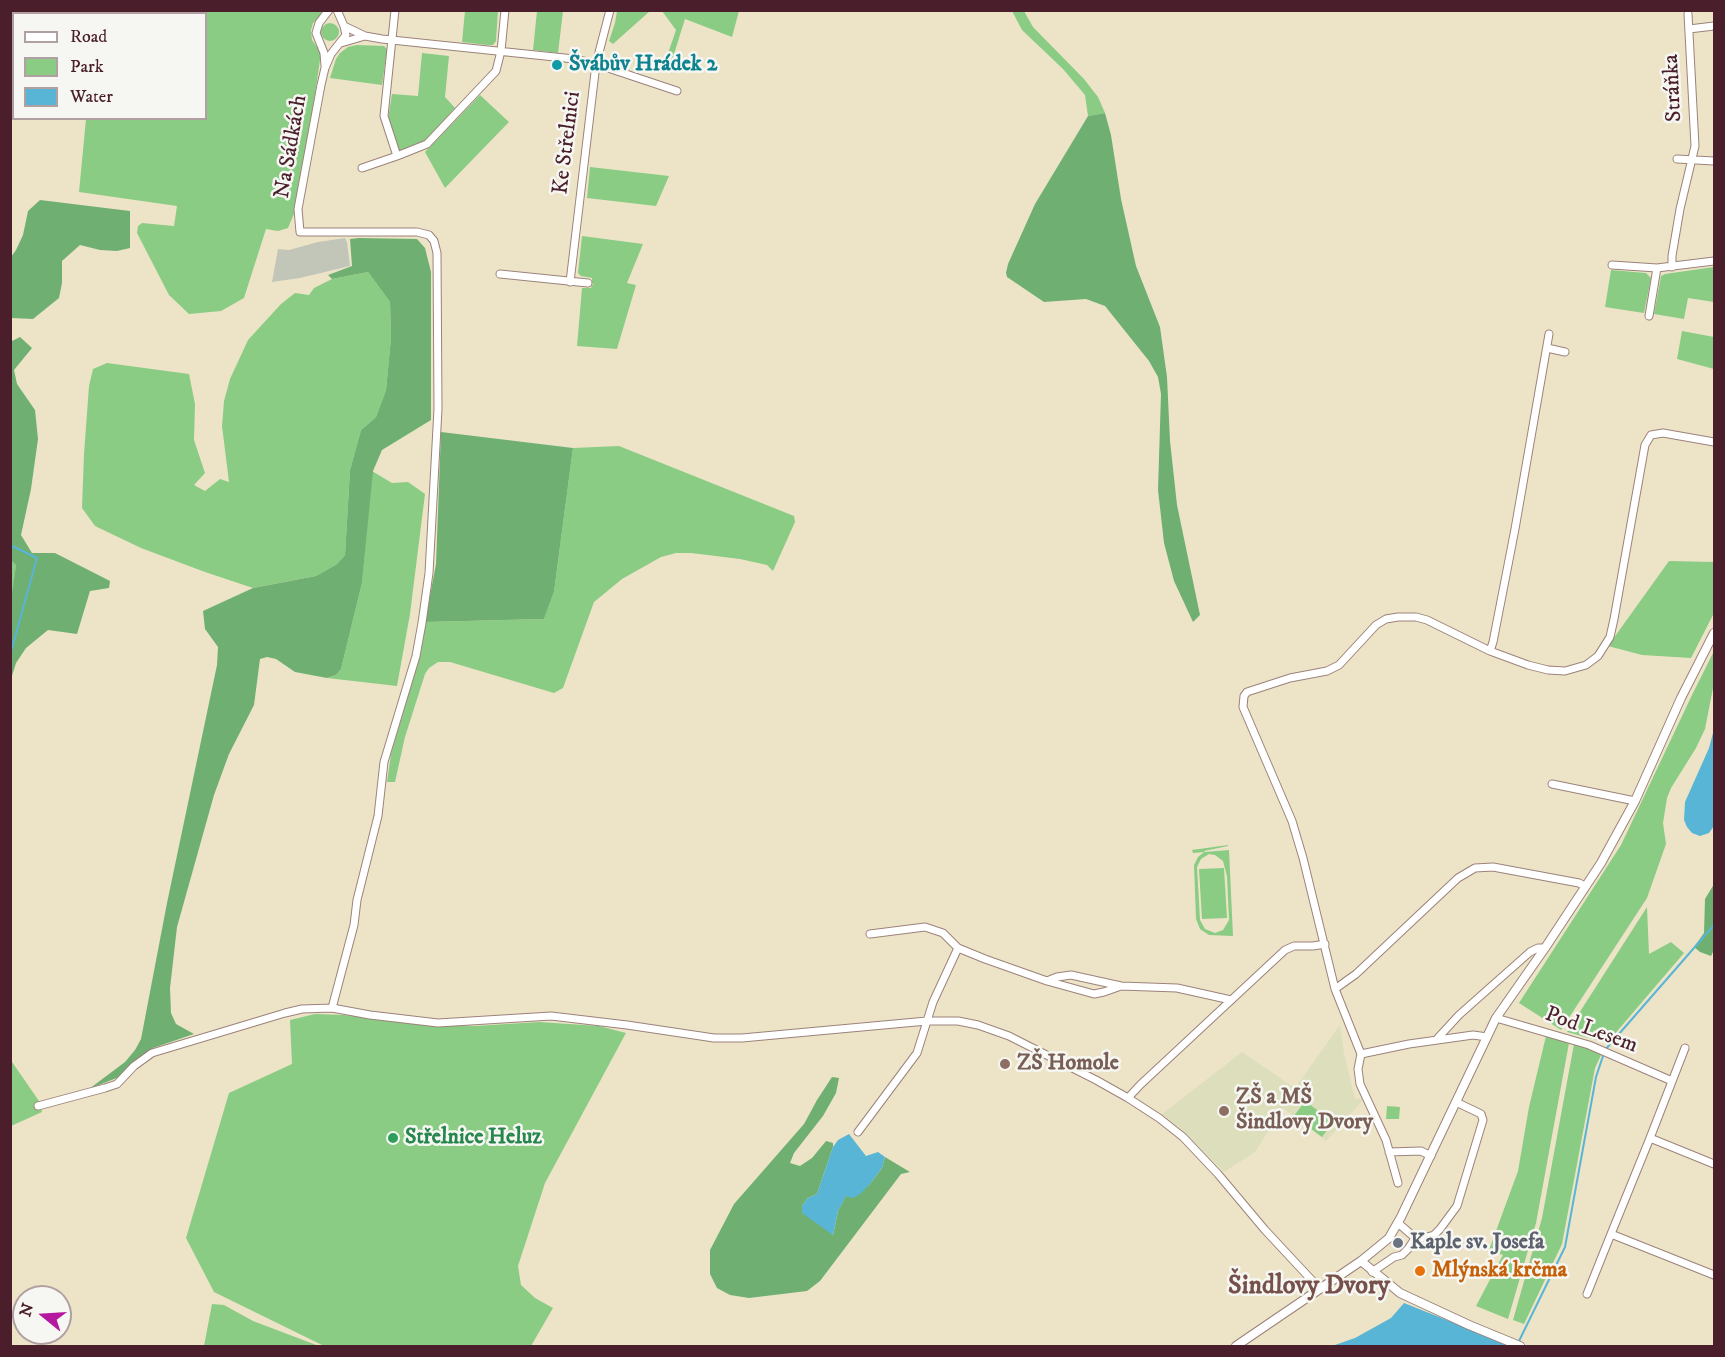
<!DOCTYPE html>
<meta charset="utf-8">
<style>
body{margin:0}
#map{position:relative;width:1725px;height:1357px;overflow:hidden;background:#ede4c8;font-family:"IM FELL DW Pica",serif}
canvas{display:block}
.frame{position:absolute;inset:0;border:12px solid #4a1f2b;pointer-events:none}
.legend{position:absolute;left:12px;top:12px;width:195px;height:108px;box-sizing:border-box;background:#f6f6f2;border:2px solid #b1a0a2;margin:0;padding:8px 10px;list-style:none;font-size:18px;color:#4a1f2b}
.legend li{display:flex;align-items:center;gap:12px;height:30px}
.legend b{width:30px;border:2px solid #b1a0a2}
.north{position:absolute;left:12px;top:1285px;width:60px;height:60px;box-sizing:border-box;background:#f6f6f2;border:2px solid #b1a0a2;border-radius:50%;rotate:288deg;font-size:16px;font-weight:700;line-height:24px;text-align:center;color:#4a1f2b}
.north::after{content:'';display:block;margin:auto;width:21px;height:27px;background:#b5179e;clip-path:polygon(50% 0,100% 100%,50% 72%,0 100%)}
</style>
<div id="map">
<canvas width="1725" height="1357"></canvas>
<div class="frame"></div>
<ul class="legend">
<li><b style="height:8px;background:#fff"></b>Road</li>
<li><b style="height:16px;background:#8acc84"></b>Park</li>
<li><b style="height:16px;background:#58b5d6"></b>Water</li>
</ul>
<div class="north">N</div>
</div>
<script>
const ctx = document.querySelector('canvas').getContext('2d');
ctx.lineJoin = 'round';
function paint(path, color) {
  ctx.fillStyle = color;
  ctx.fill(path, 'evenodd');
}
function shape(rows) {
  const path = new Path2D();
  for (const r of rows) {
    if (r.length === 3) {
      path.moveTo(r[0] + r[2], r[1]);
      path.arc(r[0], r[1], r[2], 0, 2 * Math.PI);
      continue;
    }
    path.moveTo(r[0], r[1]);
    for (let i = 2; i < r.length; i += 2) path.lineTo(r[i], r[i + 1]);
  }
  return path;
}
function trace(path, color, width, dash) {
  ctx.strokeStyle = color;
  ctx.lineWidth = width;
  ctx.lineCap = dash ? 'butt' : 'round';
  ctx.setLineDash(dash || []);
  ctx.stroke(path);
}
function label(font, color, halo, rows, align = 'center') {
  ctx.font = font + ' "IM FELL DW Pica",serif';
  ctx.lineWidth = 5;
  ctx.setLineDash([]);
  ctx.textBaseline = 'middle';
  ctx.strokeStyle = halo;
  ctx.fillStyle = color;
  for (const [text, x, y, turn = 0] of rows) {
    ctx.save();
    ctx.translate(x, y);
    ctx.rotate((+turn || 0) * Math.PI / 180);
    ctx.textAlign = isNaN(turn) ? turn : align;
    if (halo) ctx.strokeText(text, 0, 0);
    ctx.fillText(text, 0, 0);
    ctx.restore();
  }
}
paint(shape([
 [1340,1025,1344,1053,1355,1099,1362,1098,1362,1101,1326,1141,1283,1108,1255,1152,1224,1172,1181,1129,1162,1114,1242,1052,1295,1088]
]), '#dddebc');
paint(shape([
 [345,238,347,242,350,266,300,278,272,282,278,249,289,250,318,242]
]), '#c2c6b9');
paint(shape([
 [95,11,201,10,201,14,95,14],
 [202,11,326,11,313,23,311,30,312,40,321,53,311,122,296,209,288,228,278,231,266,229,244,298,221,311,189,314,169,295,137,233,138,226,142,223,174,226,177,206,79,192,86,119,206,118,206,14,202,13],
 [465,11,498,11,496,41,493,45,487,45,462,42],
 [537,11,563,11,558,53,533,50],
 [617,11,650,11,613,44,609,41,615,23],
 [662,11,739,11,732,37,685,19,669,70,663,68,676,30],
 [1012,11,1024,11,1033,27,1084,79,1098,97,1105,113,1088,116,1085,95,1063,69,1022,30],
 [330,32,9],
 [357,45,384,46,387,49,382,85,330,78,336,59,340,53,348,47],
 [422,53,449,56,445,97,455,108,425,142,403,151,399,150,396,149,388,119,392,94,418,96],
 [480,95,509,122,445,188,425,152],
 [590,167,669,176,656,206,587,198],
 [582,236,643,244,627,283,636,285,617,349,577,346,582,288,591,288,592,285,594,284,592,283,592,278,581,276,578,273],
 [1714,267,1714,302,1688,298,1684,319,1654,314,1661,276,1665,274],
 [1611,270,1646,273,1651,278,1644,313,1605,307],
 [368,272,390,302,391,338,386,390,376,417,361,430,350,470,345,555,337,564,316,576,253,588,205,572,141,548,95,526,82,508,84,454,89,386,93,369,107,363,189,374,195,404,194,440,205,473,194,485,205,491,220,479,229,482,222,426,224,401,230,379,248,340,281,304,295,293,309,295,314,288,332,279],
 [1682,331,1714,337,1714,369,1677,359],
 [619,446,794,516,795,522,773,571,767,565,740,559,691,553,676,553,661,557,622,579,594,602,563,688,554,693,450,662,438,662,429,668,425,674,405,737,395,782,387,782,391,754,421,652,425,622,544,619,554,592,573,448],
 [372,471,392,483,408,482,425,494,410,614,397,686,327,678,336,675,341,669,362,583],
 [11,559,16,565,11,608],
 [1669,561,1714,562,1714,613,1691,658,1642,655,1608,646],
 [1714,651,1714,683,1705,729,1696,748,1671,788,1667,798,1663,823,1666,844,1647,898,1561,1030,1519,1003,1621,845,1692,695],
 [1228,845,1228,846,1204,851,1205,852,1229,850,1233,936,1209,935,1200,929,1196,919,1194,865,1198,857,1204,852,1193,853,1192,850],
 [1209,854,1215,855,1223,861,1227,876,1229,920,1223,930,1215,933,1205,929,1200,920,1197,867,1201,859],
 [1224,868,1227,918,1202,919,1199,869],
 [1647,907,1649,954,1671,942,1684,953,1607,1043,1567,1032],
 [315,1014,344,1015,429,1025,475,1026,539,1022,599,1026,626,1033,545,1183,518,1266,521,1285,535,1298,553,1308,531,1346,324,1346,214,1292,186,1238,229,1093,292,1064,290,1020],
 [1546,1036,1569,1043,1536,1223,1508,1319,1476,1306,1503,1255,1489,1250,1518,1171,1529,1107],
 [1574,1044,1602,1053,1595,1068,1562,1244,1524,1324,1513,1320,1542,1218],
 [10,1059,39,1101,42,1112,11,1126],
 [1305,1101,1333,1122,1322,1137,1294,1116],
 [1387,1106,1400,1107,1399,1119,1386,1119],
 [212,1304,224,1305,253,1321,319,1346,204,1346]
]), '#8acc84');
paint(shape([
 [1105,113,1111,135,1121,199,1136,266,1160,327,1167,377,1170,441,1177,505,1200,615,1193,622,1174,581,1164,543,1158,490,1161,394,1158,377,1149,361,1105,306,1086,299,1044,302,1007,277,1006,273,1008,264,1035,204,1088,116],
 [40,200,130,211,130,248,117,251,100,250,80,245,62,261,62,283,59,298,33,319,11,318,11,257,16,250,23,235,28,211],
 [359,238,417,239,425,248,431,272,431,420,382,450,373,471,362,583,341,669,336,675,327,678,295,672,276,659,267,657,260,659,254,705,229,754,214,795,177,927,170,988,171,1013,176,1024,194,1034,153,1048,136,1061,119,1077,89,1089,125,1062,135,1050,141,1039,167,903,217,665,218,647,205,629,203,611,253,588,316,576,337,564,345,555,350,470,361,430,376,417,386,390,391,338,390,302,368,272,332,279,328,275,352,266,350,239],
 [20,337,32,348,14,370,17,384,35,410,38,439,31,489,21,535,32,553,55,553,110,581,109,588,90,591,77,634,48,630,26,648,16,663,11,679,10,608,16,565,10,559,10,342],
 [441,432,573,448,554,592,544,619,425,622,436,564],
 [1714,884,1714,950,1711,956,1700,952,1694,947,1704,933,1705,899],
 [832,1077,839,1078,836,1093,823,1116,794,1153,790,1163,800,1166,812,1158,826,1141,833,1143,833,1147,817,1194,808,1198,802,1206,833,1235,838,1211,846,1195,869,1185,882,1168,885,1157,910,1172,901,1174,820,1281,807,1291,749,1298,730,1295,717,1288,710,1274,710,1250,734,1204,804,1124,817,1100]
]), '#6fb072');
paint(shape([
 [1714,729,1714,826,1709,833,1700,836,1692,833,1687,827,1684,820,1685,802,1709,748],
 [849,1134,866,1156,878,1152,885,1157,882,1168,869,1185,859,1195,852,1198,846,1196,838,1211,833,1235,802,1213,802,1206,808,1198,817,1194,833,1147,838,1140],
 [1404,1303,1512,1346,1332,1346,1355,1338,1391,1318]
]), '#58b5d6');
trace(shape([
 [10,545,37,558,10,655],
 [1714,895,1714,898],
 [1519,1341,1565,1247,1596,1077,1605,1050,1714,925]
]), '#58b5d6', 2);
const minor = shape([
 [395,10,384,116,397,156],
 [344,26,365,36,382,39,574,59,596,64,677,91],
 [1689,29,1714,26],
 [341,43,365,36],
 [325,66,324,53,316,33,319,23,329,10],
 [1677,159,1714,161],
 [362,168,397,156,427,144,496,71,501,51,505,10],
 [1612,265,1657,268,1714,261],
 [1672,267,1672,256,1680,209,1695,146,1688,14],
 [500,274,588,283],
 [570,282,596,64,610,10],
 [1649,316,1657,268],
 [1547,348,1565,352],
 [1490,651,1493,642,1515,529,1549,334],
 [1552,784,1635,801],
 [870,934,925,927,943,933,958,948,985,959,1047,981,1094,994,1104,992,1121,986],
 [1047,981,1057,977,1071,975,1121,986,1177,988,1231,1000],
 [1335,989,1356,974,1458,878,1475,868,1493,867,1579,883,1585,886],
 [332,1008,354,925,357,900,378,816,384,762,416,656,422,623,429,573,438,409,437,253,434,241,429,235,417,232,300,232,298,209,321,85,325,68,331,54,346,35,344,26,337,10],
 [1496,1018,1589,1045,1672,1081],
 [1436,1040,1459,1015,1530,952,1538,948,1545,948],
 [1685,1048,1650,1138,1611,1234,1714,1275],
 [1361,1054,1409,1044,1473,1035,1487,1037],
 [1128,1098,1140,1085,1285,950,1294,946,1313,946,1325,944],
 [38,1106,105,1088,117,1084,134,1066,152,1053,285,1013,302,1009,332,1008,370,1015,438,1023,551,1016,627,1025,714,1038,742,1038,927,1021,958,1021,978,1025,1009,1036,1096,1080,1128,1098,1159,1118,1183,1137,1218,1174,1265,1230,1320,1289],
 [858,1132,917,1053,933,1002,958,948],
 [1650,1138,1714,1164],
 [1389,1152,1421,1151,1431,1156],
 [1398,1183,1386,1140,1360,1084,1358,1069,1361,1054,1335,989,1303,858,1292,821,1243,707,1244,696,1247,692,1290,678,1327,671,1339,665,1376,625,1386,619,1398,617,1416,617,1427,620,1490,651,1528,665,1548,670,1565,671,1586,665,1598,656,1610,637,1614,619,1645,445,1651,435,1663,433,1714,442],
 [1398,1223,1413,1236,1421,1238,1427,1237,1434,1235,1440,1229,1457,1206,1483,1120,1481,1114,1456,1102],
 [1372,1272,1394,1257,1402,1255,1408,1249,1416,1237],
 [1587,1294,1611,1234]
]);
const tertiary = shape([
 [1361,1261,1400,1293,1469,1325,1520,1346],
 [1236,1346,1361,1261,1389,1238,1401,1217,1496,1018,1545,948,1601,863,1635,801,1681,698,1714,633]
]);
trace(minor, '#9c827a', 9);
trace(tertiary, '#9c827a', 10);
trace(minor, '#fff', 7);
trace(tertiary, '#fff', 8);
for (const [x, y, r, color] of [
 [557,65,6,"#0f9aa8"],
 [1005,1064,6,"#8d6e63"],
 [1224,1111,6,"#8d6e63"],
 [393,1138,6,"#2e9e5b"],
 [1398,1243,6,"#6b7280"],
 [1420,1271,6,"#e8710a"]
]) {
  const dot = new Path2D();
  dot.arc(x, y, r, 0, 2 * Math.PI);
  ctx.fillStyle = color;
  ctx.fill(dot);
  trace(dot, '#f6f6f2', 2);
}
label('bold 22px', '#0d838f', '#f6f6f2', [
 ["Švábův Hrádek 2",569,65]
], 'left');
label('22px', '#4a1f2b', '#f6f6f2', [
 ["Stráňka",1674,88,-93],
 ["Ke Střelnici",568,143,-83],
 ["Na Sádkách",292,147,-80],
 ["Pod Lesem",1591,1031,20]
]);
label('bold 22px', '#785e54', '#f6f6f2', [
 ["ZŠ Homole",1017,1064],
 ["ZŠ a MŠ",1236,1098],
 ["Šindlovy Dvory",1236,1123]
], 'left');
label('bold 22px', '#27864d', '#f6f6f2', [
 ["Střelnice Heluz",405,1138]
], 'left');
label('bold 22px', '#5b616d', '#f6f6f2', [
 ["Kaple sv. Josefa",1410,1243]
], 'left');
label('bold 22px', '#c56008', '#f6f6f2', [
 ["Mlýnská krčma",1432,1271]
], 'left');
label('bold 26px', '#76504b', '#f6f6f2', [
 ["Šindlovy Dvory",1309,1288]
]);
</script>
